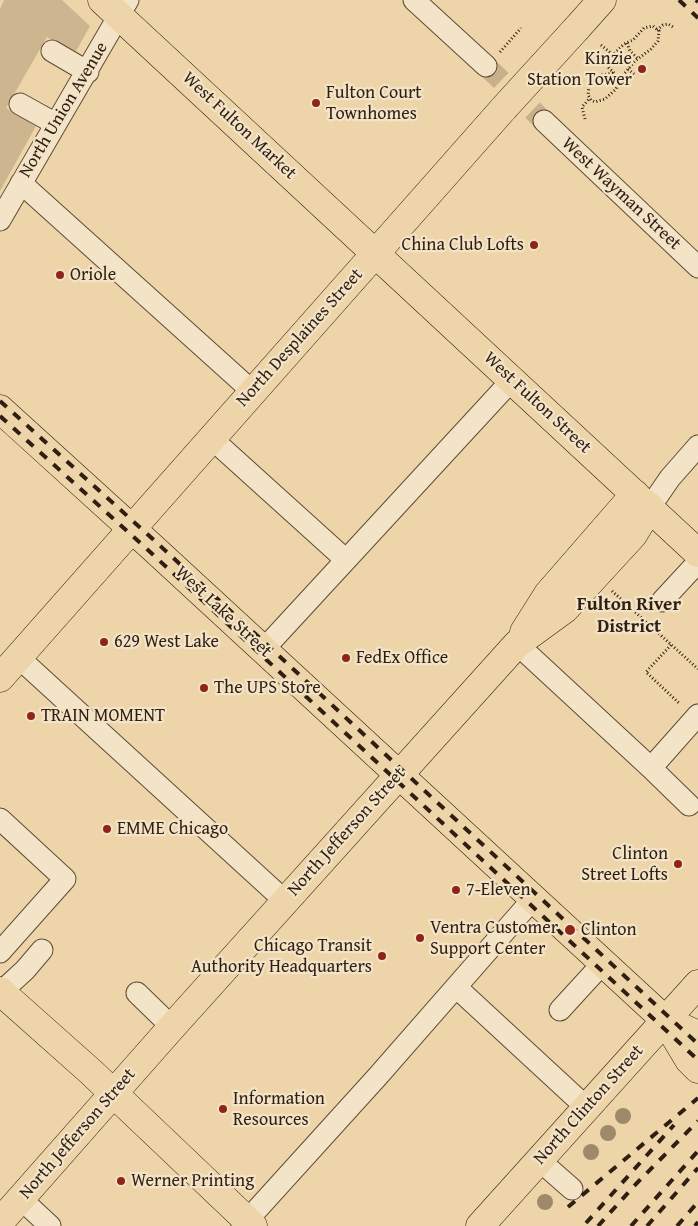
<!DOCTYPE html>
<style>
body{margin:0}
canvas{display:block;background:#edd4a9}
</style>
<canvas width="698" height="1226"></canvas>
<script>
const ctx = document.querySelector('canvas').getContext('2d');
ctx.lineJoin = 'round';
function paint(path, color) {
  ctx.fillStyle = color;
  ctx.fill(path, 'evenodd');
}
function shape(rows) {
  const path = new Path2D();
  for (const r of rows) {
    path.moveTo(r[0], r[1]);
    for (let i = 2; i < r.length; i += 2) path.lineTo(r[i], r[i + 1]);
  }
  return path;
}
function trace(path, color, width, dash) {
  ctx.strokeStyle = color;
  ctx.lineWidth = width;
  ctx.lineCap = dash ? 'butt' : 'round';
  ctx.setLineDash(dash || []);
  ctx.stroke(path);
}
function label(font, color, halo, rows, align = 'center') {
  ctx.font = font + ' "Gentium Book Plus",serif';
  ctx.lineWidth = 4.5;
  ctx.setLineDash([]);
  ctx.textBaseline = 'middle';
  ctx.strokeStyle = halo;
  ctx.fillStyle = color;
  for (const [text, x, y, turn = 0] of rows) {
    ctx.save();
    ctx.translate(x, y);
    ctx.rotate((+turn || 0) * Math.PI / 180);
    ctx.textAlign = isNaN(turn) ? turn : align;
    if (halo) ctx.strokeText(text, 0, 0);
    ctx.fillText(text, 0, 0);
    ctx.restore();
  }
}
paint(shape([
 [4,0,62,0,90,26,75,53,47,37,6,108,36,126,0,191,0,9]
]), '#cdb58f');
trace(shape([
 [486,66,544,121]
]), '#c7b08b', 21, [21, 11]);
const minor = shape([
 [414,0,486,66],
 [52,51,88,72],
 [20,104,56,124],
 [544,121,698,267],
 [21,183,252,391],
 [0,220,128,0],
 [211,438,346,560],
 [650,507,670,478,698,446],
 [662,601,698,562],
 [517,644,651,768,698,715],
 [263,650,512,380],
 [18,657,285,901],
 [651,768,689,805],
 [0,819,65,879,0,952],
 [456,987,587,1108],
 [1,992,25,970,42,950],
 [137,993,172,1027],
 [560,1010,603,963],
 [539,1160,572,1189],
 [21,1199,50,1226],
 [242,1226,378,1076,533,899]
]);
const major = shape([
 [102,0,698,553],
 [577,28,602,0],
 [0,409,153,548,665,1020,698,1035],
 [524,632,548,594,635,494],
 [0,678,504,108],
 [0,991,91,1072,253,1226],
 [665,1020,689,1060,698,1069],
 [0,1222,172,1027,517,644,565,609,633,535,650,507],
 [480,1226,698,984]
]);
trace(minor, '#5e4c38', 23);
trace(major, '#2f1e12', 29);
trace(shape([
 [657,30,663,25,668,24,673,27],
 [627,43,630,51,638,59],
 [601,45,613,55],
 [500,52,521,28],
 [628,69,635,75],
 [613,73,602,75,589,86,588,95,591,100,595,102,605,99,616,89,619,80,617,76,609,68,607,64,613,55,624,44,633,40,644,28,653,26,659,31,658,41,651,49,635,61,619,80],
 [585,119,582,107,590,98],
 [612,591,698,669],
 [671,645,646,672,680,704]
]), '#2f1e12', 3, [1, 2.5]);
trace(minor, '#f3e3c7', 21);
trace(major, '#edd4a9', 28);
trace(shape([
 [679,0,698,18],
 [696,0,698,2],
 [0,401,155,541,698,1044],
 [0,416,148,550,698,1060],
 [568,1207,698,1098],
 [586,1223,674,1125],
 [598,1226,636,1184,698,1121],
 [631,1226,698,1151],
 [647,1226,698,1168],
 [677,1226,698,1202],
 [695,1226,698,1222]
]), '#2f1e12', 4, [9, 9]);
const majorBridge = shape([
 [504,108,577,28]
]);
trace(majorBridge, '#2f1e12', 29, []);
trace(majorBridge, '#edd4a9', 28);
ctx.fillStyle = '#9e896b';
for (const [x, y] of [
 [623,1116],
 [608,1133],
 [591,1152],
 [545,1202]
]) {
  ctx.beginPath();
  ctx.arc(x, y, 8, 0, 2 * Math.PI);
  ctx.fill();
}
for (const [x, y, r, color] of [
 [642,69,5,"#8f2418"],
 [316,103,5,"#8f2418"],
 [534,245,5,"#8f2418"],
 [60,275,5,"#8f2418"],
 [104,642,5,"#8f2418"],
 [346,658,5,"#8f2418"],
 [204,688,5,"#8f2418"],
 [31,716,5,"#8f2418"],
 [107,829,5,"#8f2418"],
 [678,864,5,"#8f2418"],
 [456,890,5,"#8f2418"],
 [570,930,6,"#8f2418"],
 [420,938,5,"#8f2418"],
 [382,956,5,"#8f2418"],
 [223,1109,5,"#8f2418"],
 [121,1181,5,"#8f2418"]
]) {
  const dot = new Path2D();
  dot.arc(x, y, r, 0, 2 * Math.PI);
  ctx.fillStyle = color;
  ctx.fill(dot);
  trace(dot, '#f3e3c7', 2);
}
label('18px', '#2f1e12', '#f3e3c7', [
 ["Kinzie",632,59,"right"],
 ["Station Tower",632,80,"right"],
 ["Fulton Court",326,93],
 ["Townhomes",326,114],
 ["China Club Lofts",524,245,"right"],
 ["Oriole",70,275],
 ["629 West Lake",114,642],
 ["FedEx Office",356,658],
 ["The UPS Store",214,688],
 ["TRAIN MOMENT",41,716],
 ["EMME Chicago",117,829],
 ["Clinton",668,854,"right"],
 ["Street Lofts",668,875,"right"],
 ["7-Eleven",466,890],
 ["Ventra Customer",430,928],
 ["Support Center",430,949],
 ["Clinton",581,930],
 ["Chicago Transit",372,946,"right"],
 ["Authority Headquarters",372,967,"right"],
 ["Information",233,1099],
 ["Resources",233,1120],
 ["Werner Printing",131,1181]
], 'left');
label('18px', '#2f1e12', '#f3e3c7', [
 ["North Union Avenue",64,110,-59],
 ["West Fulton Market",239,126,43],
 ["West Wayman Street",621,194,43],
 ["North Desplaines Street",300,338,-48],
 ["West Fulton Street",537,403,43],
 ["West Lake Street",223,612,43],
 ["North Jefferson Street",347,832,-48],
 ["North Clinton Street",589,1105,-48],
 ["North Jefferson Street",78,1134,-49]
]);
label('bold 19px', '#2f1e12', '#f3e3c7', [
 ["Fulton River",629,605],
 ["District",629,627]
]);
</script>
